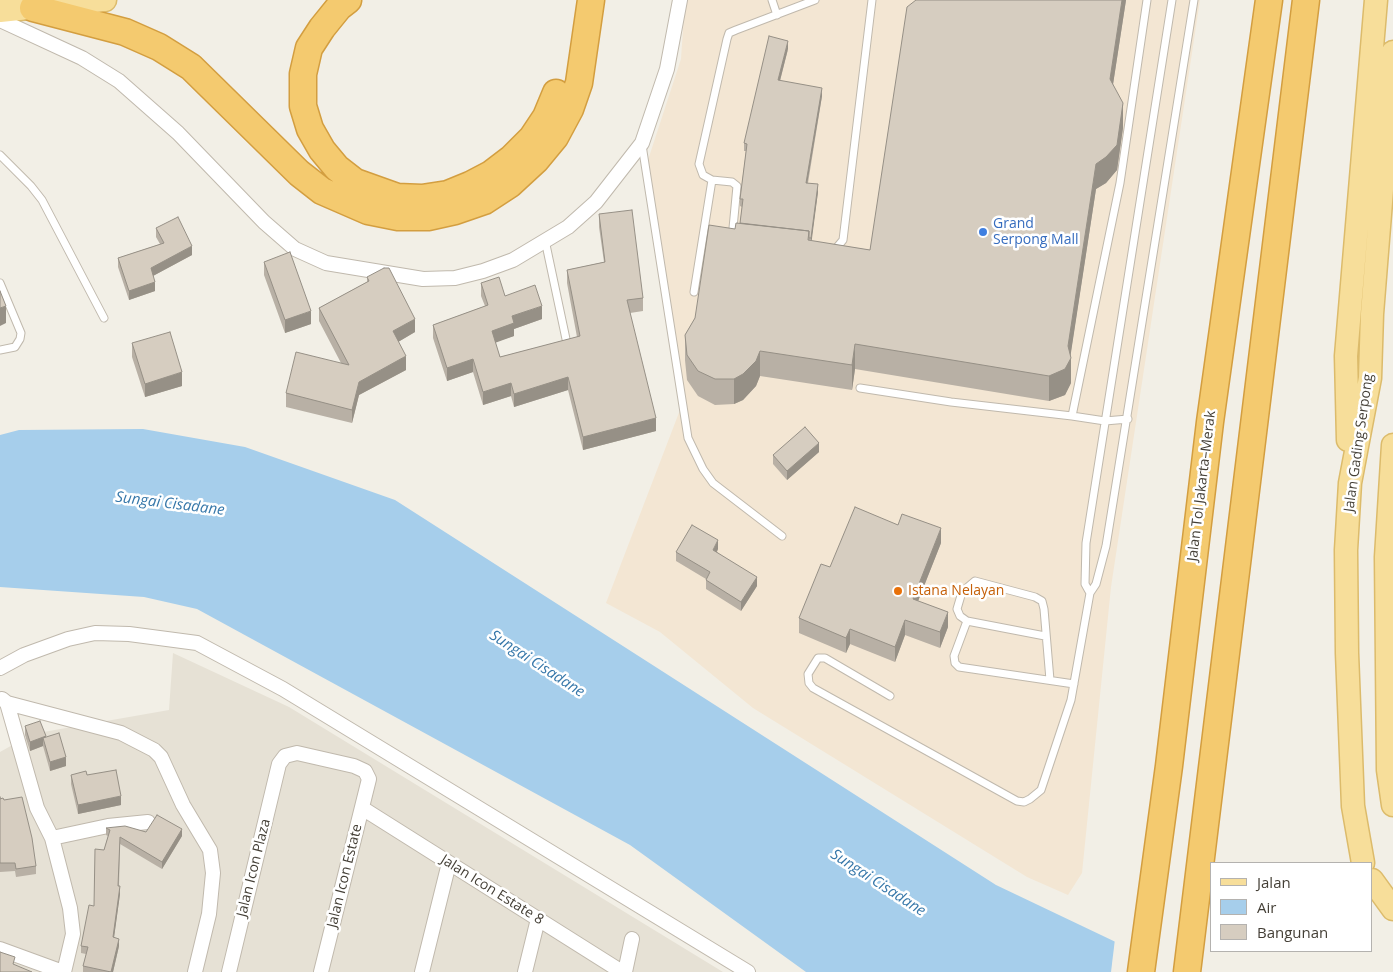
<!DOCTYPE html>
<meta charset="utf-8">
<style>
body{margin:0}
#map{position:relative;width:1393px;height:972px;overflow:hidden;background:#f2efe6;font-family:"Open Sans",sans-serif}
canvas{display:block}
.legend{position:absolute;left:1210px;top:862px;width:162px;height:90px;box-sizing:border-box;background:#fff;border:1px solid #b4b2af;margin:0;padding:6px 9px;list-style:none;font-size:15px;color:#443f36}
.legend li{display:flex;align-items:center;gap:10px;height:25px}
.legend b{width:25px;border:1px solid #b4b2af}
</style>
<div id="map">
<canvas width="1393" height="972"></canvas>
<ul class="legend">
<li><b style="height:6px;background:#f7de9a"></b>Jalan</li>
<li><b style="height:14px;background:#a6ceeb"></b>Air</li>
<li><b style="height:14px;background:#d6cdc0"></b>Bangunan</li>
</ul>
</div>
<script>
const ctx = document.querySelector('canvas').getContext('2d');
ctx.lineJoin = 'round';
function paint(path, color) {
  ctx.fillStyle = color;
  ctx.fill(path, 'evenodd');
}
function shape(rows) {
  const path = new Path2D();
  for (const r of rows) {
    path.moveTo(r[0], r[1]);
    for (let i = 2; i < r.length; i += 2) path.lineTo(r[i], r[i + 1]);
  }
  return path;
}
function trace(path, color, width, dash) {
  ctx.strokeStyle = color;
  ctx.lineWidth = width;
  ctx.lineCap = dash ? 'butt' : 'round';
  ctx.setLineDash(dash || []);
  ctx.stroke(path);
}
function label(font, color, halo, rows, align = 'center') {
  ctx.font = font + ' "Open Sans",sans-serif';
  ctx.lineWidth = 5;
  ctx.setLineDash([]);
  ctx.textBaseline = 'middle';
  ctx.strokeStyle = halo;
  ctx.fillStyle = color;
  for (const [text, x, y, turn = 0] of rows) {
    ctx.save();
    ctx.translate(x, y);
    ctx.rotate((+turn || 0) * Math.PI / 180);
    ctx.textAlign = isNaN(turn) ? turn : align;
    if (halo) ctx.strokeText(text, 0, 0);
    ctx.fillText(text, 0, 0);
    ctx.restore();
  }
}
paint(shape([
 [173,653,289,707,723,972,0,972,0,752,32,734,169,710]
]), '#e6e1d5');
paint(shape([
 [685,0,1200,0,1111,587,1082,873,1068,895,1027,877,753,708,660,632,606,603,680,410,648,160,681,59]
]), '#f3e6d3');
paint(shape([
 [143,429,245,447,395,500,996,885,1122,945,1166,972,806,972,630,845,197,609,144,597,0,587,0,435,19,430]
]), '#a6ceeb');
paint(shape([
 [1115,939,1168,970,1169,972,1111,972]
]), '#f2efe6');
const service = shape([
 [772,0,777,15],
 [642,145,688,438,703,469,713,483,782,536],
 [0,155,31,186,42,200,104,318],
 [735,238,733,228,737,186,732,182,712,180,703,175,699,164,727,39,729,33,736,30,815,0],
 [545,240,566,339],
 [833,252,843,240,872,0],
 [0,283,21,333,20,339,15,347,0,350],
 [694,292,712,180],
 [860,388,951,402,1072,416],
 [1128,419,1105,421,1072,416,1120,183,1147,0],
 [1090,593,1085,584,1086,543,1172,0],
 [967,621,954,656,955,663,959,667,1074,684],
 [1045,636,967,621,960,616,957,609,962,592,975,581,1035,597,1042,601,1044,609,1050,680],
 [890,696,825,658,818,658,808,674,809,683,813,688,1017,801,1024,802,1030,799,1041,790,1071,700,1090,593,1096,584,1106,546,1194,0]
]);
const minor = shape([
 [0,20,82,58,119,81,178,133,264,222,295,249,326,263,423,279,455,278,483,271,513,260,568,227,596,202,642,143,667,69,680,0],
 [0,668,24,655,68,639,95,633,129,634,197,643,283,689,748,972],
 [2,699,7,703,37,808,52,838,70,908,73,934,64,972],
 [7,703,121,733,154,750,161,757,183,805,210,850,213,873,209,914,195,972],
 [362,808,622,972],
 [52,838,108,826,148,822],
 [0,949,63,972],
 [229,972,279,764,285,756,297,753,354,766,365,771,369,779,321,972],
 [422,972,449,863],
 [525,972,538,919],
 [625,972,632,939]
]);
const primary = shape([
 [0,11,105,0],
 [1348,440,1346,356,1376,0],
 [1393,445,1386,557,1388,770,1393,805],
 [1363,863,1353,806,1347,653,1346,550,1350,483,1370,378,1372,314,1393,52],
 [1372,880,1393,909]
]);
const motorway = shape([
 [348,0,339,7,322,28,309,48,303,74,303,106,310,129,322,150,337,168,355,182,397,197,422,198,448,194,470,185,491,174,512,158,532,138,546,117,556,93],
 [33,8,125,32,159,47,191,67,299,173,322,191,368,211,398,217,428,217,455,211,484,201,510,184,536,160,555,137,570,109,579,83,591,0],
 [1141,972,1169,766,1210,422,1269,0],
 [1187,972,1306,0]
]);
trace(service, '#c0b9ad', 9);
trace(minor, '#c0b9ad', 16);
trace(primary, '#dcbb6b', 25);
trace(motorway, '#d39e40', 29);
trace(service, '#fff', 7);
trace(minor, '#fff', 14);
trace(primary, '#f7de9a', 22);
trace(motorway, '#f4ca6f', 26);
paint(shape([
 [916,0,1126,0,1113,84,1123,128,1117,170,1106,183,1096,189,1070,357,1071,383,1065,395,1049,401,855,369,852,390,760,376,756,386,743,400,734,404,715,405,698,396,687,380,685,360,685,335,695,318,735,229,740,223,742,207,740,206,740,199,746,151,744,151,744,143,788,49,780,81,822,96,808,183,818,192,811,241,870,250],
 [599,214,643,298,643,311,630,313,656,431,583,450,568,390,514,407,511,396,483,405,473,372,447,381,433,338,433,325,485,306,481,296,481,283,505,296,542,319,514,329,514,336,495,342,500,357,577,337,567,283,567,270,604,262,599,227],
 [156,228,192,255,153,276,155,291,129,300,118,267,118,258,160,244,156,237],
 [264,262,311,324,285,333,264,275],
 [367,277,415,332,398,342,406,370,359,395,352,423,286,407,286,393,341,363,319,321,319,308,367,282],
 [132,343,182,386,145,397,132,357],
 [819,452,787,480,773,464,773,455],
 [941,543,918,601,948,627,940,648,905,635,895,662,850,644,846,653,799,633,799,618],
 [718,549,717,552,757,586,741,611,706,589,706,579,676,561,676,552],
 [25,726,46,738,66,766,50,771,43,746,30,751,25,735],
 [71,775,121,805,78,814,71,784],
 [0,797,0,799,4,800,36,866,36,874,16,877,15,871,0,872],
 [106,828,182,836,162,869,120,844,119,886,120,894,114,937,119,946,113,972,83,972,83,966,86,954,81,953,81,946,94,906,104,850,108,836,106,835]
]), '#b8b0a5');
paint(shape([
 [1122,0,1126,0,1110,104,1110,79],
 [788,41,788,49,778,88,778,80],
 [822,88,822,96,806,190,806,183],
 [1123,103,1123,128,1117,170,1106,183,1096,189,1070,359,1071,358,1071,383,1065,395,1049,401,1049,376,1068,346,1096,164],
 [818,184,818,192,811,246,811,238],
 [192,246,192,255,151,277,151,268],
 [155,282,155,291,129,300,129,291],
 [6,306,6,323,0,326,0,308],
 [542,306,542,319,514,329,514,336,492,344,492,331,512,316],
 [311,311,311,324,285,333,285,320],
 [415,319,415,332,393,345,393,331],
 [855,344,855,369,852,390,852,365],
 [760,351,760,376,756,386,743,400,734,404,734,379],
 [406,356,406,370,359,395,352,423,352,410,359,382],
 [473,359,473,372,447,381,447,368],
 [182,372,182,386,145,397,145,384],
 [568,377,568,390,514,407,514,394],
 [511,383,511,396,483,405,483,392],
 [656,418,656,431,583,450,583,437],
 [819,443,819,452,787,480,787,471],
 [941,528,941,543,913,614,913,599],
 [718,540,718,549,713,559,713,550],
 [757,577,757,586,741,611,741,602],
 [948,612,948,627,940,648,940,632],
 [905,620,905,635,895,662,895,647],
 [850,629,850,644,846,653,846,638],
 [46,736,46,745,43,738,43,746,30,751,30,742],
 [66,757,66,766,50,771,50,762],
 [121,796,121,805,78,814,78,805],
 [182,829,182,836,162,869,162,862],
 [120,886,120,894,113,945,113,937],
 [119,939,119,946,113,972,111,972]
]), '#969086');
const building = shape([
 [916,0,1122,0,1110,79,1123,103,1117,145,1106,157,1096,164,1068,346,1071,358,1065,369,1049,376,855,344,852,365,760,351,756,361,743,374,734,379,715,379,698,371,687,355,685,335,695,318,709,225,735,229,736,223,809,231,808,240,870,250,907,7,916,0],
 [769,36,788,41,778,80,822,88,806,183,818,184,811,238,809,238,809,231,740,223,743,199,740,199,747,144,744,143,769,36],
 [632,210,643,298,627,300,656,418,583,437,568,377,514,394,511,383,483,392,473,359,447,368,433,325,488,305,481,283,499,277,505,296,535,285,542,306,512,316,514,323,492,331,500,357,580,336,567,270,605,262,599,214,632,210],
 [178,217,192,246,151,268,155,282,129,291,118,258,164,243,156,228,178,217],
 [290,252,311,311,285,320,264,262,290,252],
 [384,268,389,268,415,319,393,331,406,356,359,382,352,410,286,393,296,352,349,365,319,308,369,281,367,277,384,268],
 [0,291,6,306,0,308,0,291],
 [170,332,182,372,145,384,132,343,170,332],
 [805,427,819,443,787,471,773,455,805,427],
 [855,507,898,525,902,514,941,528,913,599,948,612,940,632,905,620,895,647,850,629,846,638,799,618,821,564,830,567,855,507],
 [692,525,718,540,713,550,757,577,741,602,706,580,710,572,676,552,692,525],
 [40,721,46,736,30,742,25,726,40,721],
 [59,733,66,757,50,762,43,738,59,733],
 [116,770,121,796,78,805,71,775,86,771,87,775,116,770],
 [0,797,0,799,3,798,4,800,22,797,32,838,36,866,16,869,15,863,0,863,0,797],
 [157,815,182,829,162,862,120,837,118,886,120,886,113,937,119,939,111,972,83,966,88,947,81,946,89,905,94,906,95,849,104,850,110,830,106,828,125,826,146,832,157,815],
 [0,952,15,957,13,964,32,972,0,972,0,952]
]);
paint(building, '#d6cdc0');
trace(building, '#969086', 1);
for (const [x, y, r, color] of [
 [983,232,5,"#3f7fe0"],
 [898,591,5,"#e8710a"]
]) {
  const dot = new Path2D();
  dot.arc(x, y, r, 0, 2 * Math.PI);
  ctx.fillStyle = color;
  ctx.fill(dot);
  trace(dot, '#fff', 2);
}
label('14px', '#366cbe', '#fff', [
 ["Grand",993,224],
 ["Serpong Mall",993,240]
], 'left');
label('14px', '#443f36', '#fff', [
 ["Jalan Gading Serpong",1359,443,-82],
 ["Jalan Tol Jakarta–Merak",1202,486,-83],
 ["Jalan Icon Plaza",254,868,-76],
 ["Jalan Icon Estate",345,876,-76],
 ["Jalan Icon Estate 8",492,890,32]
]);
label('14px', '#c56008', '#fff', [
 ["Istana Nelayan",908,591]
], 'left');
label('italic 15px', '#3677a9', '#fff', [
 ["Sungai Cisadane",170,504,7],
 ["Sungai Cisadane",537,664,33],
 ["Sungai Cisadane",878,883,33]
]);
</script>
